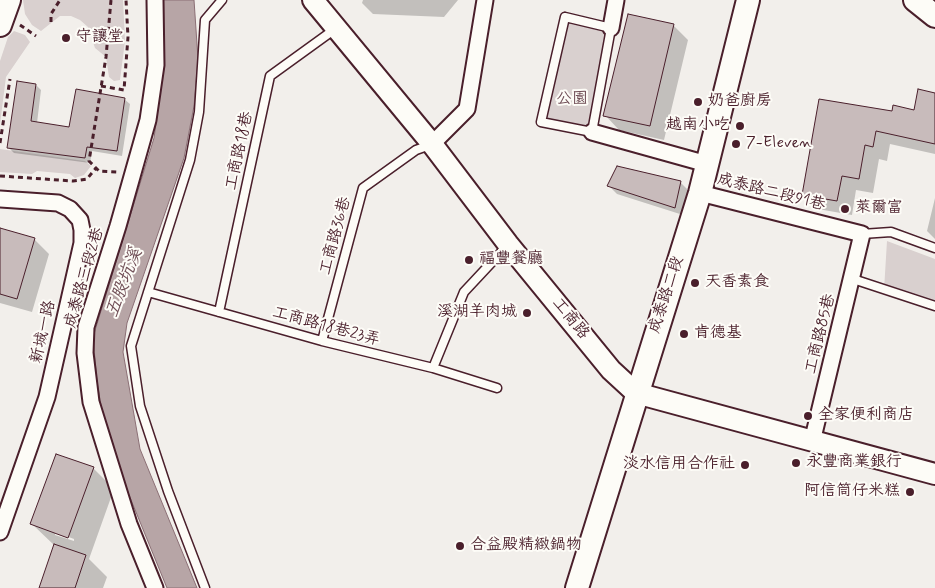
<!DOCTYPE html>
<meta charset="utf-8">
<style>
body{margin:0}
canvas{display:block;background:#f2efeb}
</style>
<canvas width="935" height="588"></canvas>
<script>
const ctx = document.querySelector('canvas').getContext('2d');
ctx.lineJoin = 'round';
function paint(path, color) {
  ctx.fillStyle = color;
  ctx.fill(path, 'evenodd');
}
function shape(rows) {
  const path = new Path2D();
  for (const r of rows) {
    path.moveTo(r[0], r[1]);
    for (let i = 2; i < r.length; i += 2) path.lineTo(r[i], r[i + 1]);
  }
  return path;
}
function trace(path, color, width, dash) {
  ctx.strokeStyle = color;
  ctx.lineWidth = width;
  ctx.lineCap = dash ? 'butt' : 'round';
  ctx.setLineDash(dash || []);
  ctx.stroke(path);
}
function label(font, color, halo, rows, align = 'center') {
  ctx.font = font + ' Mynerve,"LXGW WenKai TC",sans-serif';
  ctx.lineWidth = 4;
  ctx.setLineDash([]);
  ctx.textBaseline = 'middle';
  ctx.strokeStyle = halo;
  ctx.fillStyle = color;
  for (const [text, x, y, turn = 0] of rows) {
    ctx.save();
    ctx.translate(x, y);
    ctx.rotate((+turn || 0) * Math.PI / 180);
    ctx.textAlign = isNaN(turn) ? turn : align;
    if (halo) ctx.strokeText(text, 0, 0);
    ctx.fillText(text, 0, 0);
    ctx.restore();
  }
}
paint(shape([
 [23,0,123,0,125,41,120,80,114,81,109,77,106,57,95,48,88,27,80,20,71,16,60,16,41,31,32,25,25,14],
 [565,17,611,28,592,132,541,122],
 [14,31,25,35,30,42,6,77,0,124,0,61,8,37],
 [0,149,85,161,91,166,84,175,75,178,70,174,37,171,32,174,0,172],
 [887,241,935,259,935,307,884,290]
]), '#d9d0cf');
const water = shape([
 [162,0,194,0,198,59,194,106,184,158,127,323,123,352,140,449,197,588,167,588,129,495,105,429,97,382,93,337,154,138,163,72,162,0]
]);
paint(water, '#b7a5a6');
trace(water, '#8b6f75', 1);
paint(shape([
 [363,0,458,0,444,17,373,14,362,3],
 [673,25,688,40,664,140,619,130,605,115],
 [36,85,41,90,37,123,71,128,124,99,130,104,122,156,92,151,90,163,14,153,8,147],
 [935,94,935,154,890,144,887,161,879,159,873,193,856,190,852,215,818,209,804,194,893,113,915,111],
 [681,183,689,191,683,215,617,194,609,186],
 [935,198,935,239,927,231],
 [0,230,35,240,49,254,32,312,0,303],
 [93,468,114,489,89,559,107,577,103,588,40,588,55,546,32,524],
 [55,532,74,539,74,541,55,535]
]), '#0003');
const building = shape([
 [628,14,674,24,650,126,603,116,628,14],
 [17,81,36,84,31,121,69,127,76,89,125,98,117,151,87,147,85,158,7,148,17,81],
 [918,89,935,93,935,144,876,131,873,147,865,145,859,179,842,176,837,201,802,195,819,99,892,111,893,105,914,110,918,89],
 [617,166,681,181,675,208,607,186,617,166],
 [0,228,35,238,17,299,0,294,0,228],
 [56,454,94,467,68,538,30,524,56,454],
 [54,544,86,555,75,588,39,588,54,544]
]);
paint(building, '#c8bbbb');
trace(building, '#4a1f2b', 1);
const service = shape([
 [565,17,611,28,592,132,541,122,565,17],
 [862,234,891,232,935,248],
 [853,279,935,306],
 [148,292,322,341,433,368,497,388],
 [219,312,270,76,335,29],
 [322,341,363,188,416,150,430,145],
 [433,368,464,292,507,246],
 [205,588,168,491,140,406,131,346,190,160,199,112,205,20,222,0]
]);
const minor = shape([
 [611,28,616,0],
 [592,132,707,164],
 [432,144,467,109,485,0],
 [700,193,862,234,812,442],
 [0,199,58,203,70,209,80,220,82,230,82,243,47,397,0,532],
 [155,588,129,524,91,402,85,353,86,327,118,226,148,120,156,65,155,0]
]);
const tertiary = shape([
 [313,0,432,144,508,244,611,370,636,393,935,474]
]);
const secondary = shape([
 [915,0,935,16],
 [0,25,9,0],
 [577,588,700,193,748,0]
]);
trace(service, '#4a1f2b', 11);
trace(minor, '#4a1f2b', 19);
trace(tertiary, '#4a1f2b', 24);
trace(secondary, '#4a1f2b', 26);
trace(shape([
 [111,0,106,57,89,161,99,171,118,172],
 [51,22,51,14,60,0],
 [20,25,36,36],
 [101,86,124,90,128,37,126,0],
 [0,143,10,79],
 [0,176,73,181,87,179,96,168]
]), '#4a1f2b', 3, [5, 4]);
trace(service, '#fdfcf7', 8);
trace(minor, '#fdfcf7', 15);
trace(tertiary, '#fdfcf7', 20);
trace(secondary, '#fdfcf7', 22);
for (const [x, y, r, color] of [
 [66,38,5,"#4a1f2b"],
 [698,102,5,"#4a1f2b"],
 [740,126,5,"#4a1f2b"],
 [736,144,5,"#4a1f2b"],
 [845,209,5,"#4a1f2b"],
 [469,260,5,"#4a1f2b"],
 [695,283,5,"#4a1f2b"],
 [527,313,5,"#4a1f2b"],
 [684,334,5,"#4a1f2b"],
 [808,416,5,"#4a1f2b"],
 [796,463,5,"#4a1f2b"],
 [745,465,5,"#4a1f2b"],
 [910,492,5,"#4a1f2b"],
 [460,546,5,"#4a1f2b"]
]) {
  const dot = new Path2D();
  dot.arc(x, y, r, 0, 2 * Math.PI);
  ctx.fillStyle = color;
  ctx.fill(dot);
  trace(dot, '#fdfcf7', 2);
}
label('16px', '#4a1f2b', '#fdfcf7', [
 ["守讓堂",76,38],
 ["奶爸廚房",708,102],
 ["越南小吃",730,126,"right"],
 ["7-Eleven",746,144],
 ["萊爾富",855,209],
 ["福豐餐廳",479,260],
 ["天香素食",705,283],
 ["溪湖羊肉城",517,313,"right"],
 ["肯德基",694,334],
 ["全家便利商店",818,416],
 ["永豐商業銀行",806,463],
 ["淡水信用合作社",735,465,"right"],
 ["阿信筒仔米糕",900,492,"right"],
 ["合益殿精緻鍋物",470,546]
], 'left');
label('16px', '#6e4b54', '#fdfcf7', [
 ["公園",572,100]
]);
label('16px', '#4a1f2b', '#fdfcf7', [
 ["工商路18巷",240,151,-78],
 ["成泰路二段91巷",771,193,14],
 ["工商路36巷",336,236,-75],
 ["成泰路三段2巷",85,278,-74],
 ["成泰路二段",667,295,-72],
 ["工商路",570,319,51],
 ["工商路18巷23弄",326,327,15],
 ["新城一路",44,332,-77],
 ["工商路85巷",821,334,-76]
]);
label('italic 18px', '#704e56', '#fdfcf7', [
 ["五股坑溪",125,283,-69]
]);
</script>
